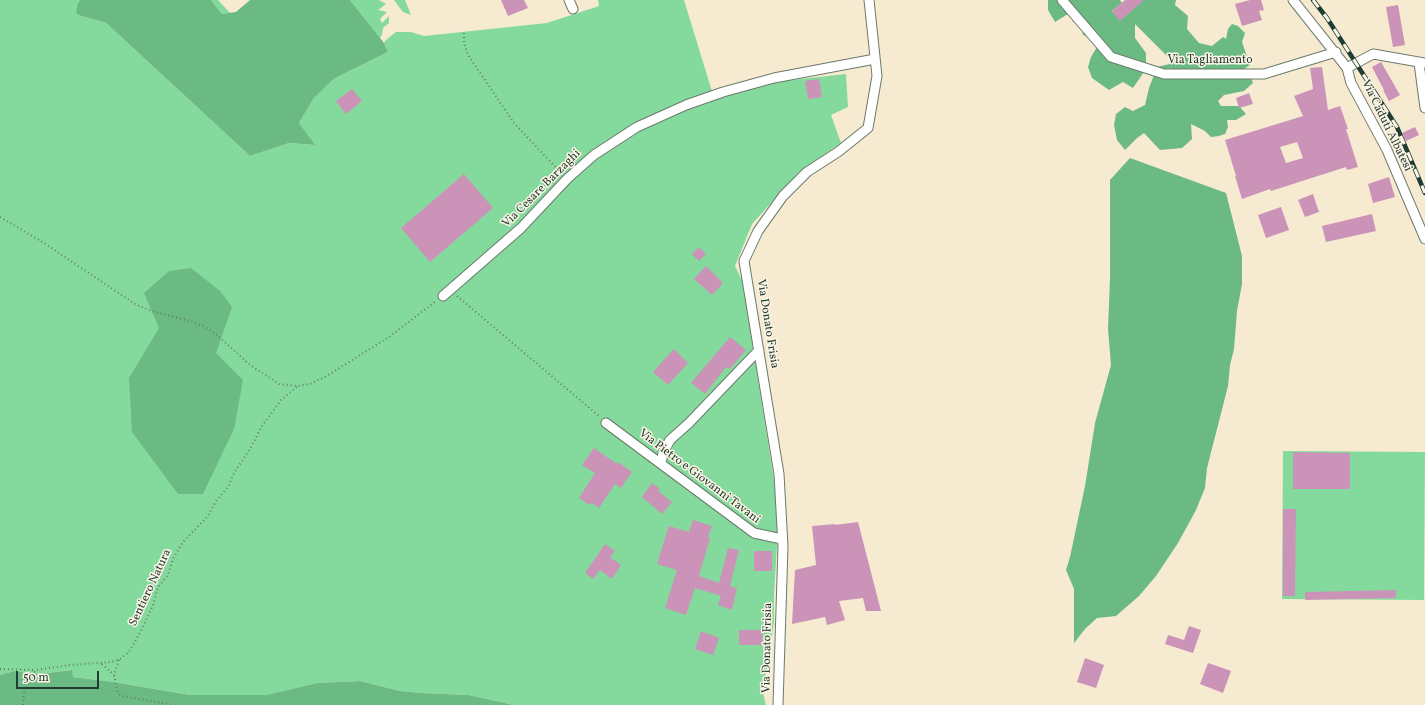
<!DOCTYPE html>
<style>
body{margin:0}
#map{position:relative;width:1425px;height:705px;overflow:hidden;background:#f6ead1;font-family:Vollkorn,serif}
canvas{display:block}
.scale{position:absolute;left:16px;top:671px;width:83px;height:18px;box-sizing:border-box;border:2px solid #1f3d34;border-top:0;padding-left:5px;font-size:12px;line-height:14px;white-space:nowrap;color:#1f3d34;-webkit-text-stroke:3px #fcf5e5;paint-order:stroke}
</style>
<div id="map">
<canvas width="1425" height="705"></canvas>
<div class="scale">50 m</div>
</div>
<script>
const ctx = document.querySelector('canvas').getContext('2d');
ctx.lineJoin = 'round';
function paint(path, color) {
  ctx.fillStyle = color;
  ctx.fill(path, 'evenodd');
}
function shape(rows) {
  const path = new Path2D();
  for (const r of rows) {
    path.moveTo(r[0], r[1]);
    for (let i = 2; i < r.length; i += 2) path.lineTo(r[i], r[i + 1]);
  }
  return path;
}
function trace(path, color, width, dash) {
  ctx.strokeStyle = color;
  ctx.lineWidth = width;
  ctx.lineCap = dash ? 'butt' : 'round';
  ctx.setLineDash(dash || []);
  ctx.stroke(path);
}
function label(font, color, halo, rows, align = 'center') {
  ctx.font = font + ' Vollkorn,serif';
  ctx.lineWidth = 3;
  ctx.setLineDash([]);
  ctx.textBaseline = 'middle';
  ctx.strokeStyle = halo;
  ctx.fillStyle = color;
  for (const [text, x, y, turn = 0] of rows) {
    ctx.save();
    ctx.translate(x, y);
    ctx.rotate((+turn || 0) * Math.PI / 180);
    ctx.textAlign = isNaN(turn) ? turn : align;
    if (halo) ctx.strokeText(text, 0, 0);
    ctx.fillText(text, 0, 0);
    ctx.restore();
  }
}
paint(shape([
 [0,0,80,0,78,3,78,15,106,23,250,156,289,143,314,145,299,123,314,98,335,78,388,52,384,43,386,40,396,32,411,32,424,36,547,23,599,6,598,0,684,0,714,98,773,82,846,74,848,107,831,115,841,143,799,172,752,224,735,266,742,280,779,511,774,596,774,622,763,693,766,705,514,705,469,695,421,693,400,691,360,681,317,683,266,695,190,695,113,682,73,677,71,670,38,674,14,671,0,675],
 [211,0,218,0,230,13,222,14],
 [350,0,379,0,386,4,378,10,387,12,380,19,382,23,389,16,389,23,383,28,382,35,380,38],
 [394,0,405,0,411,15,403,12],
 [1283,451,1425,452,1424,600,1282,599]
]), '#84da9d');
paint(shape([
 [80,0,211,0,222,14,236,12,250,0,350,0,384,43,388,52,335,78,314,98,299,123,315,145,289,143,250,156,106,23,78,15,76,12,78,3],
 [1048,0,1120,0,1122,3,1112,11,1120,20,1135,0,1176,0,1175,5,1188,16,1187,29,1199,43,1212,46,1223,37,1226,39,1228,29,1232,24,1238,26,1245,33,1242,42,1250,65,1244,69,1235,70,1249,73,1253,83,1244,91,1224,95,1218,101,1221,106,1239,106,1246,114,1236,120,1227,120,1228,127,1225,134,1219,136,1211,137,1205,131,1191,124,1192,139,1182,148,1160,150,1144,133,1137,138,1125,150,1117,140,1114,125,1116,114,1125,107,1133,111,1145,105,1149,88,1157,67,1174,63,1135,24,1135,38,1146,53,1146,69,1133,88,1123,82,1109,90,1092,78,1088,67,1091,57,1100,42,1083,35,1081,23,1073,22,1071,12,1055,22,1048,10],
 [1130,158,1226,193,1242,256,1242,284,1237,311,1234,349,1230,365,1228,386,1207,468,1205,488,1196,510,1178,543,1156,576,1139,596,1116,616,1097,618,1085,629,1074,643,1074,589,1066,570,1070,557,1085,486,1095,423,1111,365,1108,329,1110,279,1110,180],
 [191,268,220,291,232,307,216,353,243,380,234,429,203,494,178,494,132,432,129,378,159,328,144,293,169,271],
 [72,670,73,677,113,682,190,695,266,695,317,683,360,681,400,691,421,693,469,695,514,705,0,705,0,675,14,671,38,674]
]), '#6bba84');
paint(shape([
 [501,0,524,0,528,8,508,16],
 [1125,0,1144,0,1120,21,1112,11],
 [1250,0,1261,0,1264,10,1259,11,1262,20,1242,26,1235,4],
 [1398,5,1405,45,1393,47,1386,7],
 [1381,62,1400,95,1389,101,1383,90,1384,90,1372,67],
 [1322,67,1328,110,1340,106,1348,129,1346,129,1358,167,1347,170,1346,167,1271,191,1270,189,1242,199,1235,176,1236,176,1225,140,1303,116,1294,96,1313,89,1310,68],
 [1297,142,1303,158,1286,163,1280,147],
 [819,79,822,97,808,99,805,81],
 [352,89,362,101,346,114,336,101],
 [1249,93,1253,104,1239,108,1236,98],
 [1415,127,1419,135,1406,141,1402,133],
 [464,174,493,208,430,262,401,228],
 [1389,177,1395,197,1373,203,1368,184],
 [1313,194,1319,212,1305,217,1298,200],
 [1281,207,1289,230,1266,238,1258,215],
 [1372,214,1376,231,1326,242,1322,226],
 [699,247,706,254,699,261,692,254],
 [706,266,723,283,712,295,694,279],
 [730,337,746,350,730,369,726,367,705,394,691,383],
 [674,349,688,363,668,385,653,372],
 [594,448,617,464,618,462,632,472,621,488,615,484,599,508,592,503,590,505,579,498,595,473,582,465],
 [1293,452,1350,453,1350,489,1293,489],
 [652,483,660,489,658,491,672,502,662,514,642,497],
 [1283,509,1296,509,1295,596,1283,596],
 [693,520,712,526,708,537,710,538,699,576,719,583,728,548,739,550,730,586,737,588,732,610,718,605,721,596,695,588,686,615,665,608,677,570,657,564,669,526,689,532],
 [858,522,881,611,866,611,863,598,839,601,845,620,827,625,825,617,792,624,795,570,816,565,812,526,835,524,835,525],
 [605,544,615,551,610,557,621,565,612,579,600,570,593,579,585,573],
 [754,551,772,551,772,571,754,571],
 [1396,590,1396,598,1305,600,1305,592],
 [1189,626,1201,630,1193,653,1165,644,1168,635,1184,640],
 [739,630,762,630,763,645,739,645],
 [701,631,719,638,713,655,695,649],
 [1085,658,1104,665,1096,688,1077,682],
 [1208,663,1231,671,1223,693,1200,684]
]), '#cb93b8');
const minor = shape([
 [569,0,573,9],
 [1062,0,1111,57,1164,74,1264,74,1336,52],
 [1293,0,1347,68,1351,83,1387,150,1425,239],
 [1419,63,1425,108],
 [1347,68,1373,54,1425,63],
 [443,296,521,228,567,179,594,155,637,127,686,105,723,92,774,78,875,59],
 [606,423,754,533,782,539],
 [661,463,663,453,670,440,689,423,759,350],
 [778,705,783,546,779,474,744,261,758,231,783,196,807,172,838,152,868,128,877,76,869,0]
]);
trace(minor, '#6a7a6b', 11);
trace(shape([
 [464,33,464,43,468,55,514,123,561,173],
 [0,217,44,243,135,304,151,311,190,321,203,326,216,334,250,365,279,384,298,386,310,384,325,377,389,337,436,301],
 [457,296,600,417],
 [119,660,114,675,118,693,122,696,174,705],
 [102,664,114,675],
 [0,669,36,670],
 [23,705,25,684,36,670,70,665,111,662,120,659,129,652,142,629,153,605,158,587,168,575,173,559,183,542,208,516,216,501,228,487,234,473,250,449,262,426,281,400,297,387]
]), '#6a7a6b', 2, [1, 3]);
trace(minor, '#fff', 9);
const rail = shape([
 [1313,0,1327,18,1397,127,1425,193]
]);
trace(rail, '#1f3d34', 4.5);
trace(rail, '#fcf5e5', 3, [9]);
label('12px', '#1f3d34', '#fcf5e5', [
 ["Via Tagliamento",1210,61],
 ["Via Caduti Albatesi",1386,126,64],
 ["Via Cesare Barzaghi",542,189,-45],
 ["Via Donato Frisia",767,324,81],
 ["Via Pietro e Giovanni Tavani",699,477,37],
 ["Sentiero Natura",151,588,-65],
 ["Via Donato Frisia",768,648,-89]
]);
</script>
